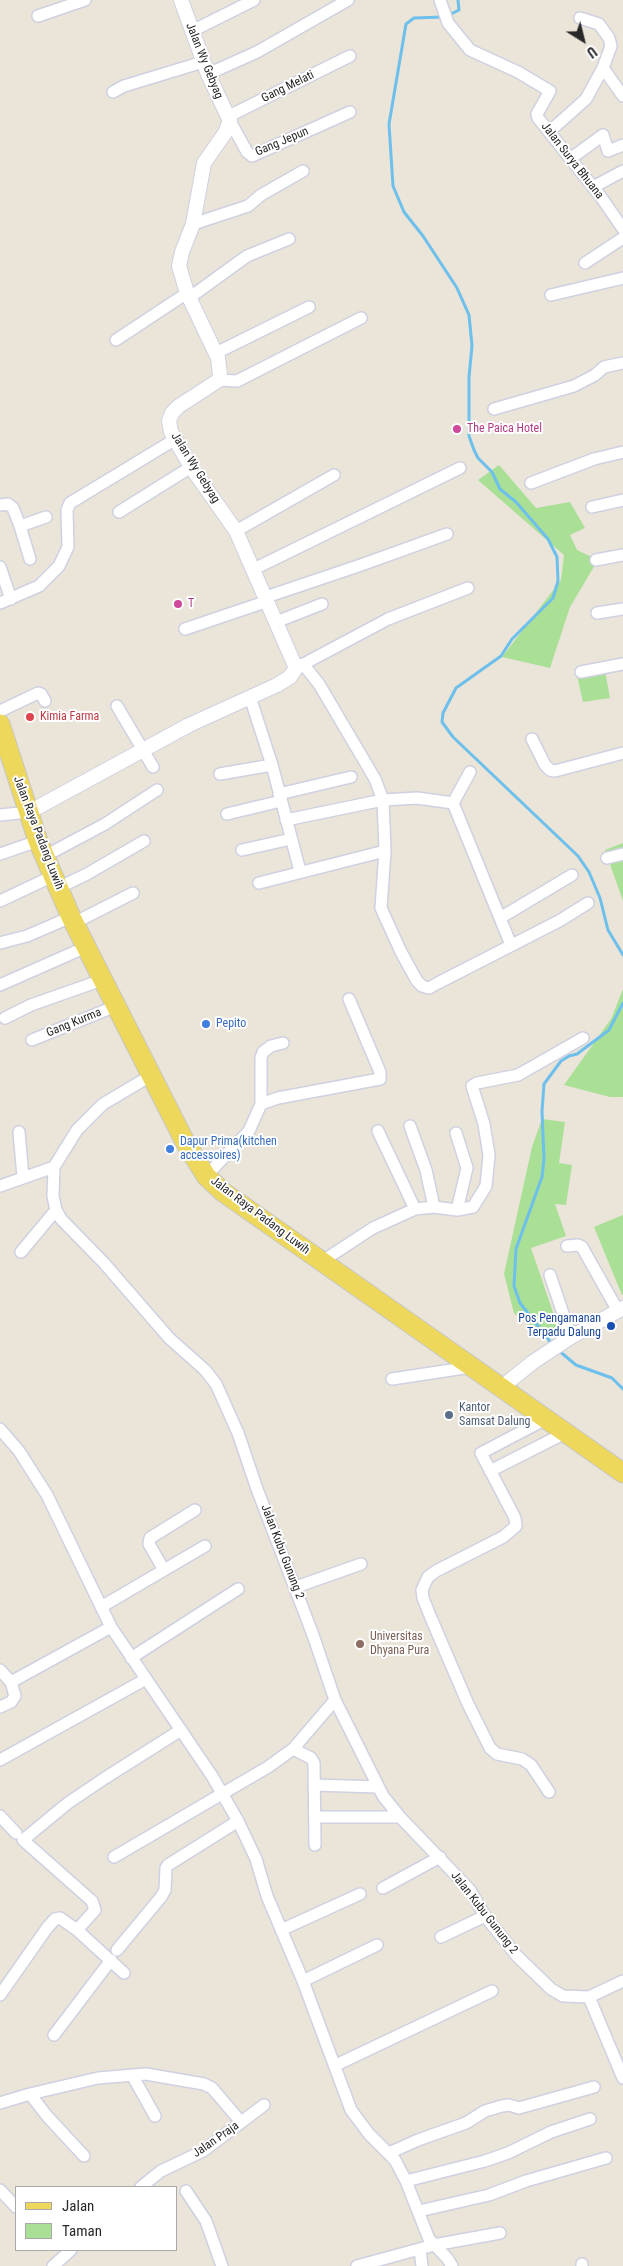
<!DOCTYPE html>
<style>
body{margin:0}
#map{position:relative;width:623px;height:2266px;overflow:hidden;background:#eae4d9;font-family:"Roboto Condensed",sans-serif}
canvas{display:block}
.legend{position:absolute;left:15px;top:2186px;width:162px;height:65px;box-sizing:border-box;background:#fff;border:1px solid #a9a9a9;margin:0;padding:6px 9px;list-style:none;font-size:15px;color:#282828}
.legend li{display:flex;align-items:center;gap:10px;height:25px}
.legend b{width:25px;border:1px solid #a9a9a9}
.north{position:absolute;left:558px;top:15px;width:50px;height:50px;-webkit-text-stroke:4px #fff;paint-order:stroke;rotate:144deg;font-size:14px;font-weight:700;line-height:20px;text-align:center;color:#282828}
.north::after{content:'';display:block;margin:auto;width:18px;height:22px;background:#282828;clip-path:polygon(50% 0,100% 100%,50% 72%,0 100%)}
</style>
<div id="map">
<canvas width="623" height="2266"></canvas>
<ul class="legend">
<li><b style="height:6px;background:#edd85b"></b>Jalan</li>
<li><b style="height:14px;background:#a9e096"></b>Taman</li>
</ul>
<div class="north">U</div>
</div>
<script>
const ctx = document.querySelector('canvas').getContext('2d');
ctx.lineJoin = 'round';
function paint(path, color) {
  ctx.fillStyle = color;
  ctx.fill(path, 'evenodd');
}
function shape(rows) {
  const path = new Path2D();
  for (const r of rows) {
    path.moveTo(r[0], r[1]);
    for (let i = 2; i < r.length; i += 2) path.lineTo(r[i], r[i + 1]);
  }
  return path;
}
function trace(path, color, width, dash) {
  ctx.strokeStyle = color;
  ctx.lineWidth = width;
  ctx.lineCap = dash ? 'butt' : 'round';
  ctx.setLineDash(dash || []);
  ctx.stroke(path);
}
function label(font, color, halo, rows, align = 'center') {
  ctx.font = font + ' "Roboto Condensed",sans-serif';
  ctx.lineWidth = 4;
  ctx.setLineDash([]);
  ctx.textBaseline = 'middle';
  ctx.strokeStyle = halo;
  ctx.fillStyle = color;
  for (const [text, x, y, turn = 0] of rows) {
    ctx.save();
    ctx.translate(x, y);
    ctx.rotate((+turn || 0) * Math.PI / 180);
    ctx.textAlign = isNaN(turn) ? turn : align;
    if (halo) ctx.strokeText(text, 0, 0);
    ctx.fillText(text, 0, 0);
    ctx.restore();
  }
}
paint(shape([
 [499,465,536,508,570,502,585,528,570,535,577,550,598,560,570,607,550,668,502,657,561,580,564,555,478,480],
 [604,665,610,698,583,702,576,671],
 [623,843,623,901,605,850],
 [623,989,623,1097,610,1097,564,1085,611,1019],
 [542,1119,565,1122,559,1163,572,1165,566,1205,555,1204,566,1236,531,1248,559,1330,541,1333,514,1313,504,1274,532,1147],
 [623,1215,623,1295,622,1295,594,1227]
]), '#a9e096');
trace(shape([
 [449,15,459,10,458,0],
 [443,17,414,18,406,24,389,124,393,186,404,212,423,236,457,288,469,315,472,346,469,377,469,436,474,450,478,458,492,472,500,489,516,502,548,539,557,557,558,581,553,598,512,639,501,656,456,688,443,713,442,722,453,737,578,856,589,872,600,898,608,930,623,955],
 [552,1344,520,1303,514,1286,516,1249,542,1177,544,1159,542,1111,544,1084,561,1061,569,1056,577,1054,609,1030,623,1003],
 [558,1350,576,1365,612,1378,623,1389]
]), '#6dbfec', 3);
const minor = shape([
 [440,0,448,23,470,50,518,72,550,91,537,114,538,118,601,197,623,229],
 [38,16,85,0],
 [192,31,254,0],
 [603,68,623,96],
 [208,74,257,52,348,0],
 [113,92,124,86,203,62],
 [227,117,350,56],
 [230,121,247,152,252,156,350,112],
 [549,132,586,99,603,68,611,46,609,38,599,24,580,18],
 [570,159,603,135,608,151,623,145],
 [593,187,623,171],
 [193,224,248,206,261,195,303,171],
 [585,263,623,238],
 [551,295,623,278],
 [189,298,247,256,289,239],
 [116,340,187,293],
 [216,353,309,307],
 [219,380,237,381,361,318],
 [494,409,574,386,595,375,604,367,623,363],
 [531,483,594,459,623,452],
 [0,505,8,504,13,508,20,526],
 [592,507,623,500],
 [119,512,191,467],
 [236,531,334,475],
 [30,559,20,526,46,517],
 [596,560,623,555],
 [0,567,11,599],
 [254,569,460,468],
 [266,597,361,565,447,534],
 [0,603,39,586,59,566,68,547,67,510,70,503,174,440],
 [597,613,623,609],
 [276,622,322,604],
 [185,629,268,601],
 [303,664,319,684,375,779,383,800,385,851,381,908,401,952,417,981,422,986,429,988,438,983,559,921,588,903],
 [298,667,388,619,468,588],
 [581,672,623,664],
 [250,697,272,765,300,871],
 [117,706,153,767],
 [0,711,38,693,41,694,45,701],
 [532,739,545,765,550,770,555,771,623,753],
 [220,774,272,765],
 [279,794,351,777],
 [453,803,470,772],
 [227,814,281,801],
 [0,815,29,812],
 [286,820,383,800,417,798,453,803,511,945],
 [242,850,291,839],
 [0,854,38,841],
 [45,856,105,824,157,790],
 [607,858,623,854],
 [259,883,385,851],
 [58,888,87,874,144,841],
 [0,901,53,876],
 [500,918,572,875],
 [74,923,133,893],
 [0,943,27,936,71,917],
 [0,985,86,947],
 [5,1018,31,1005,102,980],
 [32,1040,116,1006],
 [152,1075,103,1104,77,1130,54,1167,53,1196,56,1210,61,1219,104,1263,169,1338,205,1370,216,1384,238,1433,257,1489,313,1635,335,1700,383,1796,400,1817,470,1890,485,1916,517,1956,551,1989,563,1996,589,1997,623,1981],
 [261,1104,278,1098,380,1079,380,1072,349,999],
 [410,1126,426,1170,434,1207],
 [378,1131,415,1209],
 [19,1132,23,1177],
 [456,1133,467,1168,457,1210],
 [206,1176,249,1131,261,1104,261,1058,263,1052,271,1046,283,1043],
 [0,1186,54,1167],
 [567,1246,578,1245,582,1247,618,1311],
 [21,1252,56,1210],
 [321,1262,373,1228,415,1209,434,1207,457,1210,473,1207,486,1186,489,1155,484,1124,472,1086,477,1083,518,1075,583,1038],
 [550,1275,571,1337],
 [392,1379,471,1367],
 [546,1419,481,1453,515,1518,516,1526,503,1537,436,1571,428,1577,422,1590,423,1598,431,1618,468,1704,490,1748,497,1754,522,1759,531,1765,549,1792],
 [0,1429,19,1451,47,1495,111,1627,212,1776,238,1821,256,1859,267,1896,303,1981,351,2110,369,2134,395,2160,406,2181,429,2239,447,2258,452,2266],
 [490,1471,565,1433],
 [164,1570,149,1544,150,1538,195,1510],
 [296,1587,361,1564],
 [101,1607,205,1546],
 [131,1658,238,1589],
 [0,1670,11,1682,15,1696,11,1702,0,1707],
 [11,1682,111,1627],
 [293,1749,311,1758,314,1763,315,1845],
 [0,1760,146,1679],
 [314,1785,377,1787],
 [0,1816,16,1833],
 [315,1817,400,1817],
 [114,1857,268,1767,293,1749,335,1700],
 [383,1888,440,1857],
 [77,1930,95,1910,92,1901,23,1840,68,1803,105,1778,181,1730],
 [281,1930,360,1894],
 [441,1937,485,1916],
 [117,1950,161,1897,165,1890,166,1868,168,1865,238,1821],
 [303,1981,377,1945],
 [0,1995,47,1928,55,1919,60,1918,77,1930,124,1973],
 [589,1997,623,2078],
 [54,2035,111,1960],
 [336,2065,492,1991],
 [132,2075,155,2116],
 [30,2094,47,2116,84,2156],
 [0,2103,30,2094,98,2078,146,2074,204,2084,212,2088,241,2122],
 [389,2153,418,2140,466,2123,485,2111,502,2106,509,2105,519,2108,594,2087],
 [406,2181,485,2161,508,2153,551,2132,590,2119],
 [141,2187,161,2171,203,2151,264,2105],
 [0,2190,16,2207],
 [186,2191,206,2221,222,2266],
 [419,2211,489,2195,526,2181,606,2158],
 [420,2249,422,2266],
 [582,2264,582,2266],
 [53,2266,71,2250],
 [357,2266,434,2245,500,2233]
]);
const tertiary = shape([
 [29,812,189,725,277,685,290,677,296,668,236,531,191,467,171,432,169,421,172,413,179,406,219,380,220,375,218,358,187,293,179,266,182,252,193,224,204,163,225,133,230,121,208,74,181,0],
 [502,1387,533,1362,571,1337,623,1308]
]);
const primary = shape([
 [0,724,38,841,71,917,184,1140,206,1176,223,1192,623,1473]
]);
trace(minor, '#cfd1e1', 14);
trace(tertiary, '#cfd1e1', 16);
trace(primary, '#c7c7c7', 21);
trace(minor, '#fff', 11);
trace(tertiary, '#fff', 14);
trace(primary, '#edd85b', 19);
for (const [x, y, r, color] of [
 [457,429,5,"#d1479c"],
 [178,604,5,"#d1479c"],
 [30,717,5,"#e0444e"],
 [206,1024,5,"#3f7fe0"],
 [170,1149,5,"#3f7fe0"],
 [611,1326,5,"#1a4fb4"],
 [449,1415,5,"#5c6f8a"],
 [360,1644,5,"#8d6e63"]
]) {
  const dot = new Path2D();
  dot.arc(x, y, r, 0, 2 * Math.PI);
  ctx.fillStyle = color;
  ctx.fill(dot);
  trace(dot, '#fff', 2);
}
label('12px', '#282828', '#fff', [
 ["Jalan Wy Gebyag",204,61,68],
 ["Gang Melati",288,87,-26],
 ["Gang Jepun",282,142,-23],
 ["Jalan Surya Bhuana",572,161,52],
 ["Jalan Wy Gebyag",195,468,58],
 ["Jalan Raya Padang Luwih",38,833,69],
 ["Gang Kurma",74,1023,-22],
 ["Jalan Raya Padang Luwih",260,1216,37],
 ["Jalan Kubu Gunung 2",282,1552,69],
 ["Jalan Kubu Gunung 2",484,1913,52],
 ["Jalan Praja",216,2140,-35]
]);
label('12px', '#b23c85', '#fff', [
 ["The Paica Hotel",467,429],
 ["T",188,604]
], 'left');
label('12px', '#be3a42', '#fff', [
 ["Kimia Farma",40,717]
], 'left');
label('12px', '#366cbe', '#fff', [
 ["Pepito",216,1024],
 ["Dapur Prima(kitchen",180,1142],
 ["accessoires)",180,1156]
], 'left');
label('12px', '#164399', '#fff', [
 ["Pos Pengamanan",601,1319],
 ["Terpadu Dalung",601,1333]
], 'right');
label('12px', '#4e5e75', '#fff', [
 ["Kantor",459,1408],
 ["Samsat Dalung",459,1422]
], 'left');
label('12px', '#785e54', '#fff', [
 ["Universitas",370,1637],
 ["Dhyana Pura",370,1651]
], 'left');
</script>
